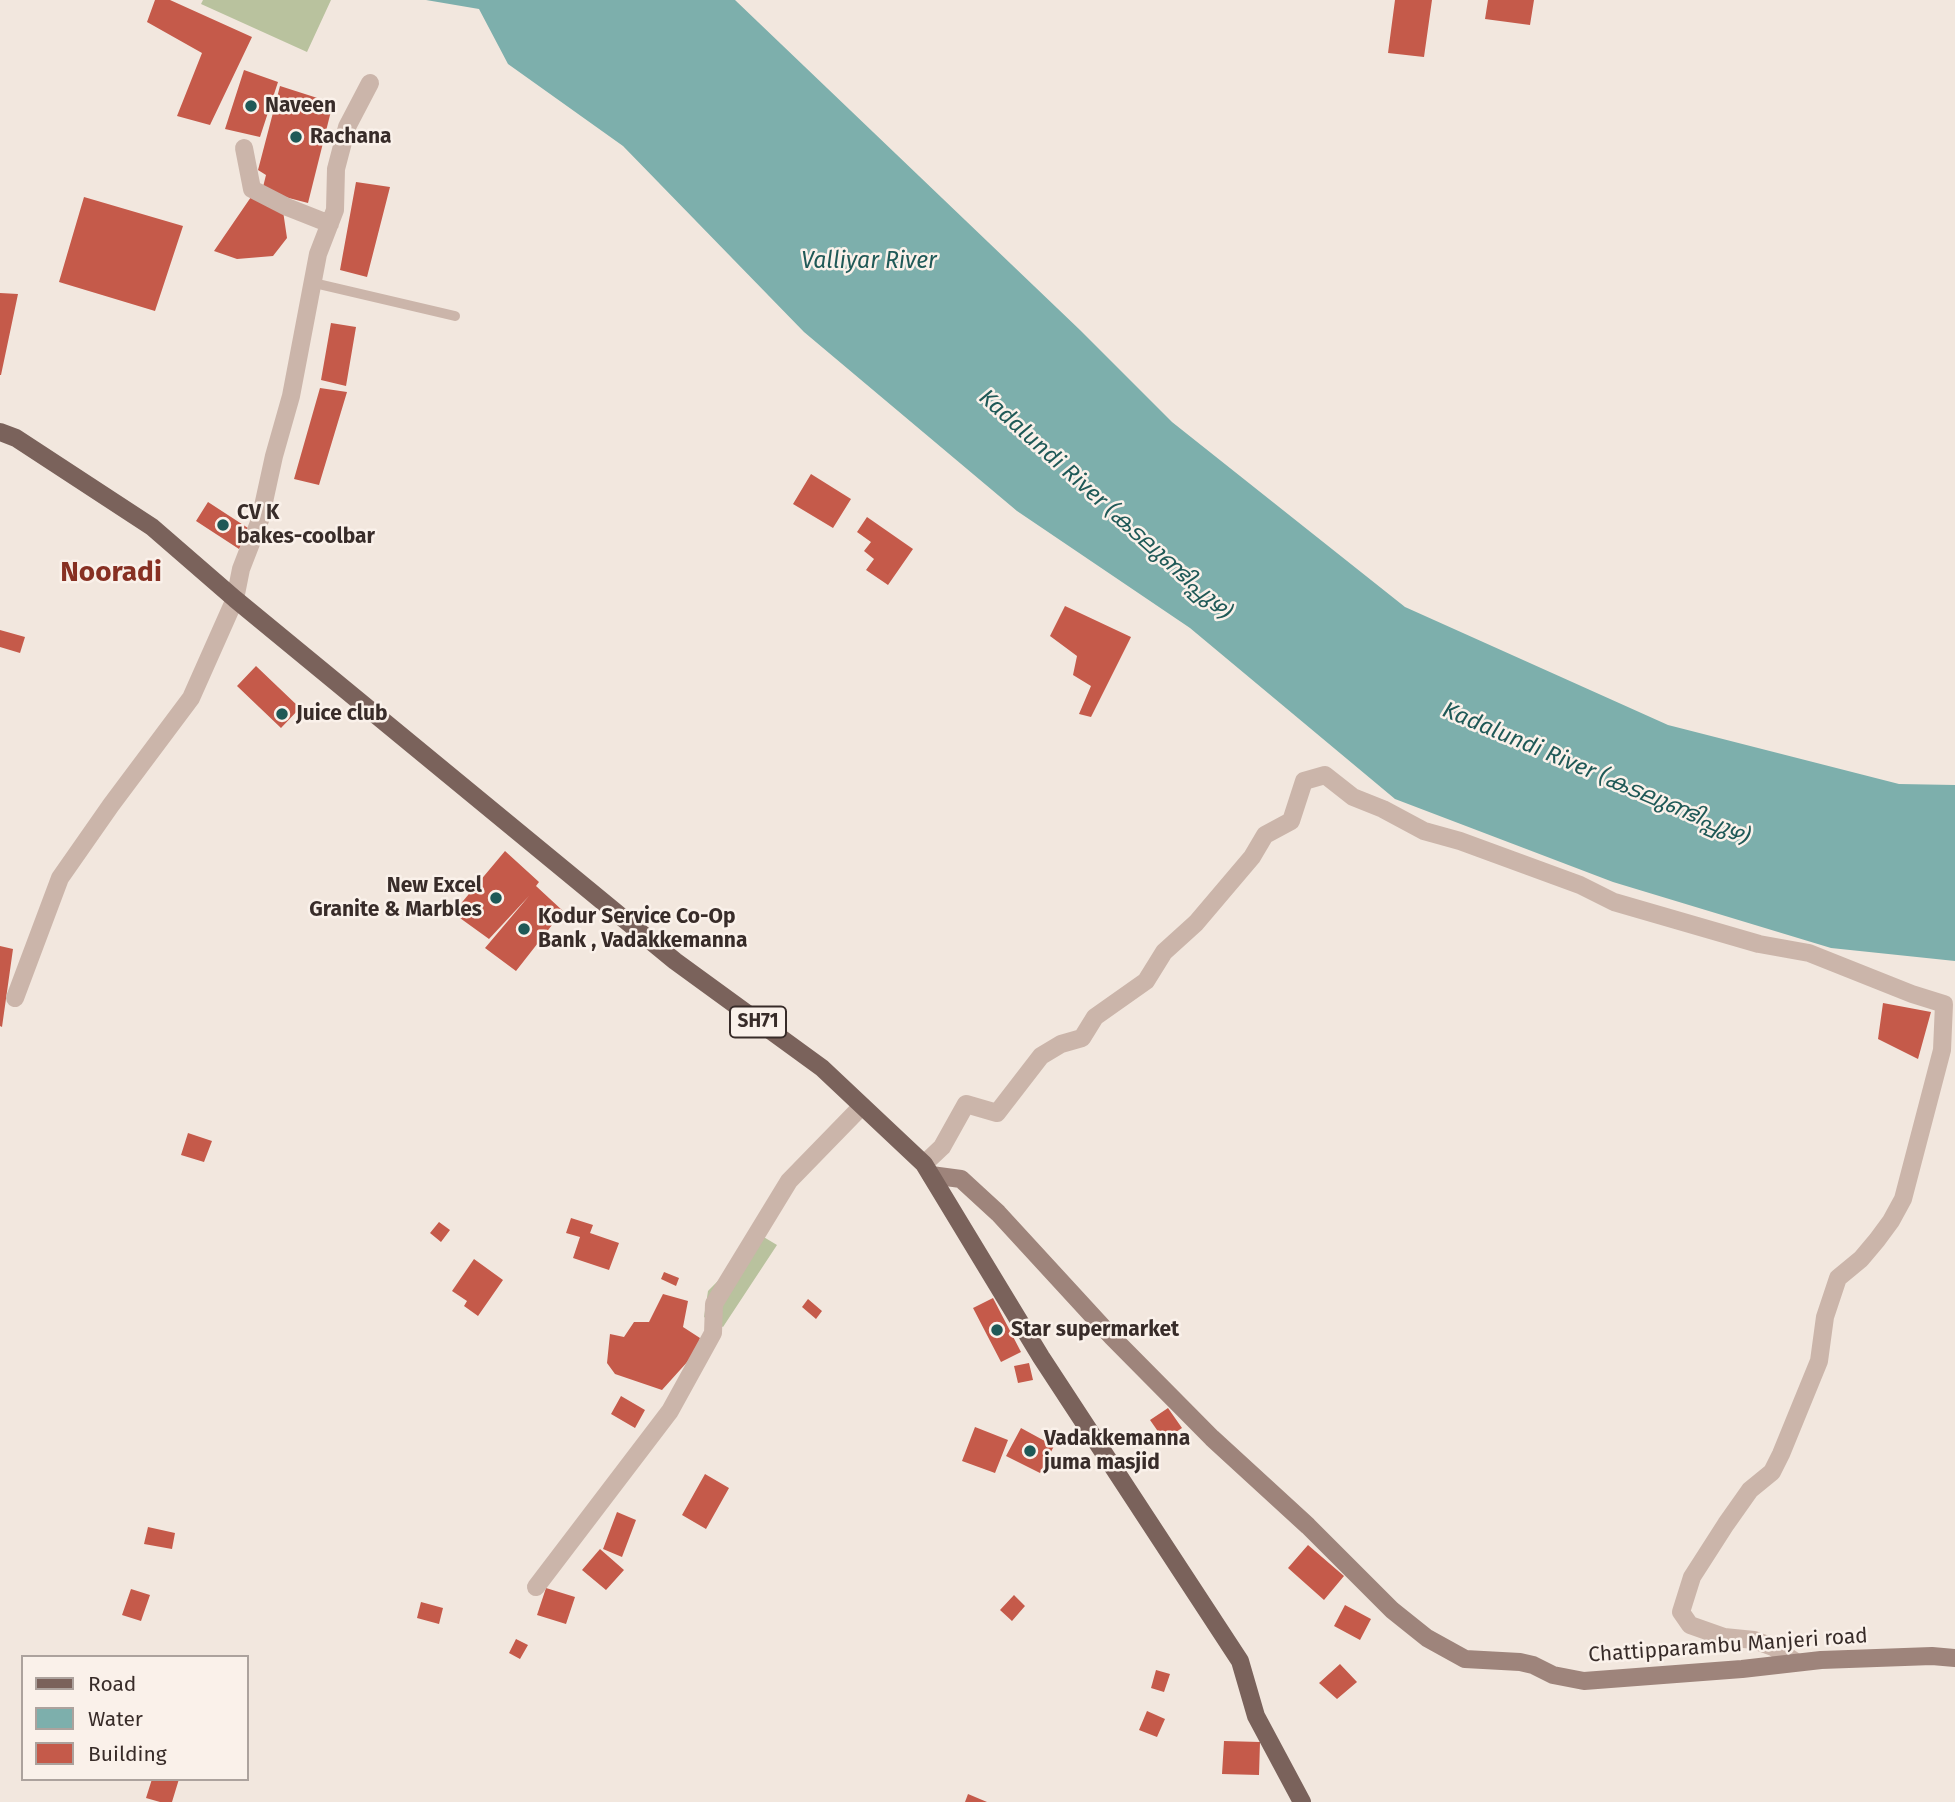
<!DOCTYPE html>
<meta charset="utf-8">
<style>
body{margin:0}
#map{position:relative;width:1955px;height:1802px;overflow:hidden;background:#f2e7de;font-family:"Fira Sans",sans-serif}
canvas{display:block}
.legend{position:absolute;left:21px;top:1655px;width:228px;height:126px;box-sizing:border-box;background:#faf1ea;border:2px solid #aca29d;margin:0;padding:9px 12px;list-style:none;font-size:21px;color:#382c29}
.legend li{display:flex;align-items:center;gap:14px;height:35px}
.legend b{width:35px;border:2px solid #aca29d}
</style>
<div id="map">
<canvas width="1955" height="1802"></canvas>
<ul class="legend">
<li><b style="height:9px;background:#7a625b"></b>Road</li>
<li><b style="height:19px;background:#7dafac"></b>Water</li>
<li><b style="height:19px;background:#c55a4a"></b>Building</li>
</ul>
</div>
<script>
const ctx = document.querySelector('canvas').getContext('2d');
ctx.lineJoin = 'round';
function paint(path, color) {
  ctx.fillStyle = color;
  ctx.fill(path, 'evenodd');
}
function shape(rows) {
  const path = new Path2D();
  for (const r of rows) {
    path.moveTo(r[0], r[1]);
    for (let i = 2; i < r.length; i += 2) path.lineTo(r[i], r[i + 1]);
  }
  return path;
}
function trace(path, color, width, dash) {
  ctx.strokeStyle = color;
  ctx.lineWidth = width;
  ctx.lineCap = dash ? 'butt' : 'round';
  ctx.setLineDash(dash || []);
  ctx.stroke(path);
}
function label(font, color, halo, rows, align = 'center') {
  ctx.font = font + ' "Fira Sans","Noto Sans Malayalam",sans-serif';
  ctx.lineWidth = 5;
  ctx.setLineDash([]);
  ctx.textBaseline = 'middle';
  ctx.strokeStyle = halo;
  ctx.fillStyle = color;
  for (const [text, x, y, turn = 0] of rows) {
    ctx.save();
    ctx.translate(x, y);
    ctx.rotate((+turn || 0) * Math.PI / 180);
    ctx.textAlign = isNaN(turn) ? turn : align;
    if (halo) ctx.strokeText(text, 0, 0);
    ctx.fillText(text, 0, 0);
    ctx.restore();
  }
}
paint(shape([
 [203,0,331,0,307,52,201,4],
 [762,1236,777,1245,723,1327,704,1317,708,1291]
]), '#b9c29e');
paint(shape([
 [426,0,735,0,1080,330,1172,422,1405,607,1668,725,1899,784,1955,785,1955,961,1831,948,1613,882,1395,799,1190,628,1017,511,804,332,623,146,508,64,479,9]
]), '#7dafac');
paint(shape([
 [155,0,170,0,252,37,210,125,177,116,202,53,147,22],
 [1395,0,1432,0,1424,57,1388,53],
 [1488,0,1534,0,1530,25,1485,19],
 [244,70,278,82,260,137,225,129],
 [280,86,333,103,308,203,262,191,266,175,258,170],
 [356,182,390,187,367,277,340,270],
 [84,197,183,226,155,311,59,282],
 [251,197,283,211,287,238,273,256,237,259,214,251],
 [0,293,18,294,1,375,0,375],
 [331,323,356,327,346,386,321,380],
 [320,388,347,392,319,485,294,479],
 [811,474,851,499,833,528,793,504],
 [208,502,251,530,239,549,196,521],
 [867,517,913,549,888,585,866,570,874,559,864,551,871,542,857,532],
 [1065,606,1131,637,1091,717,1079,714,1091,686,1073,675,1077,656,1050,636],
 [0,630,25,637,20,653,0,647],
 [256,666,300,708,281,728,237,686],
 [505,851,539,882,536,886,563,911,516,971,485,948,529,896,489,939,453,913],
 [0,946,13,949,2,1027,0,1026],
 [1883,1003,1931,1012,1918,1059,1878,1039],
 [188,1133,212,1141,204,1162,181,1155],
 [571,1218,593,1225,590,1233,619,1243,609,1270,573,1258,580,1237,566,1233],
 [439,1222,450,1230,441,1242,430,1233],
 [474,1259,503,1280,478,1316,464,1306,467,1301,452,1291],
 [664,1272,679,1278,676,1286,661,1279],
 [663,1294,688,1301,683,1327,700,1338,695,1358,689,1360,662,1390,615,1374,607,1363,610,1334,624,1337,634,1322,649,1322],
 [993,1298,1021,1352,1001,1362,973,1308],
 [808,1299,822,1311,816,1319,802,1307],
 [1029,1363,1033,1380,1018,1383,1014,1366],
 [621,1396,645,1410,635,1428,611,1414],
 [1168,1408,1182,1428,1164,1440,1150,1420],
 [975,1427,1008,1440,995,1473,962,1461],
 [1021,1428,1054,1446,1040,1473,1006,1456],
 [705,1474,729,1488,706,1529,682,1515],
 [617,1512,636,1520,622,1557,603,1549],
 [148,1527,175,1533,172,1549,144,1544],
 [1308,1545,1344,1576,1324,1600,1288,1568],
 [600,1549,624,1570,606,1590,582,1570],
 [546,1588,575,1597,566,1624,537,1615],
 [131,1589,150,1595,141,1621,122,1615],
 [1014,1595,1025,1606,1012,1621,1000,1610],
 [421,1602,443,1608,439,1624,417,1618],
 [1345,1605,1371,1619,1360,1640,1334,1626],
 [516,1639,528,1645,520,1659,509,1653],
 [1340,1664,1357,1682,1337,1699,1319,1683],
 [1156,1670,1170,1674,1164,1692,1151,1688],
 [1147,1711,1165,1719,1157,1737,1139,1730],
 [1224,1741,1260,1742,1259,1775,1222,1774],
 [152,1779,179,1779,172,1802,160,1802,146,1798],
 [968,1794,987,1802,965,1802]
]), '#c55a4a');
trace(shape([
 [314,283,455,316]
]), '#cbb5aa', 10);
trace(shape([
 [244,148,252,189,287,207,330,224],
 [15,998,60,878,111,805,191,698,235,599,241,569,260,520,274,456,291,396,318,254,335,210,336,169,347,127,370,83],
 [924,1164,942,1147,966,1104,997,1113,1041,1056,1061,1044,1082,1038,1095,1017,1146,981,1164,952,1196,923,1252,857,1265,835,1291,821,1304,781,1325,775,1353,797,1383,809,1424,831,1460,841,1580,885,1614,902,1759,944,1809,953,1912,994,1944,1004,1942,1050,1903,1199,1891,1221,1877,1240,1861,1259,1838,1278,1825,1317,1819,1361,1781,1454,1772,1472,1750,1490,1726,1524,1692,1577,1681,1612,1690,1625,1724,1637,1754,1640,1773,1647,1796,1662],
 [536,1587,670,1411,713,1333,714,1304,789,1181,862,1106]
]), '#cbb5aa', 18);
trace(shape([
 [931,1175,961,1179,998,1213,1112,1337,1212,1438,1308,1526,1392,1610,1427,1638,1465,1659,1520,1662,1533,1665,1553,1675,1584,1681,1742,1669,1821,1660,1932,1656,1955,1658]
]), '#9e847b', 18);
trace(shape([
 [0,432,16,438,152,527,235,599,675,961,822,1068,924,1164,1041,1357,1240,1661,1256,1716,1302,1802]
]), '#7a625b', 18);
for (const [x, y, r, color] of [
 [251,106,7,"#1f5957"],
 [296,137,7,"#1f5957"],
 [223,525,7,"#1f5957"],
 [282,714,7,"#1f5957"],
 [496,898,7,"#1f5957"],
 [524,929,7,"#1f5957"],
 [997,1330,7,"#1f5957"],
 [1030,1451,7,"#1f5957"]
]) {
  const dot = new Path2D();
  dot.arc(x, y, r, 0, 2 * Math.PI);
  ctx.fillStyle = color;
  ctx.fill(dot);
  trace(dot, '#faf1ea', 2.5);
}
for (const [x, y, w] of [
 [758,1022,56]
]) {
  const box = new Path2D();
  box.roundRect(x - w / 2, y - 15.5, w, 31, 5);
  ctx.fillStyle = '#faf1ea';
  ctx.fill(box);
  trace(box, '#382c29', 2);
}
label('bold 19px', '#382c29', null, [
 ["SH71",758,1022]
]);
label('bold 21px', '#382c29', '#faf1ea', [
 ["Naveen",265,106],
 ["Rachana",310,137],
 ["CV K",237,513],
 ["bakes-coolbar",237,537],
 ["Juice club",296,714],
 ["New Excel",482,886,"right"],
 ["Granite & Marbles",482,910,"right"],
 ["Kodur Service Co-Op",538,917],
 ["Bank , Vadakkemanna",538,941],
 ["Star supermarket",1011,1330],
 ["Vadakkemanna",1044,1439],
 ["juma masjid",1044,1463]
], 'left');
label('21px', '#382c29', '#faf1ea', [
 ["Chattipparambu Manjeri road",1728,1646,-4]
]);
label('italic 23px', '#1f5957', '#faf1ea', [
 ["Valliyar River",869,262],
 ["Kadalundi River (കടലുണ്ടിപ്പുഴ)",1105,505,42],
 ["Kadalundi River (കടലുണ്ടിപ്പുഴ)",1596,774,23]
]);
label('bold 28px', '#873023', '#faf1ea', [
 ["Nooradi",111,573]
]);
</script>
